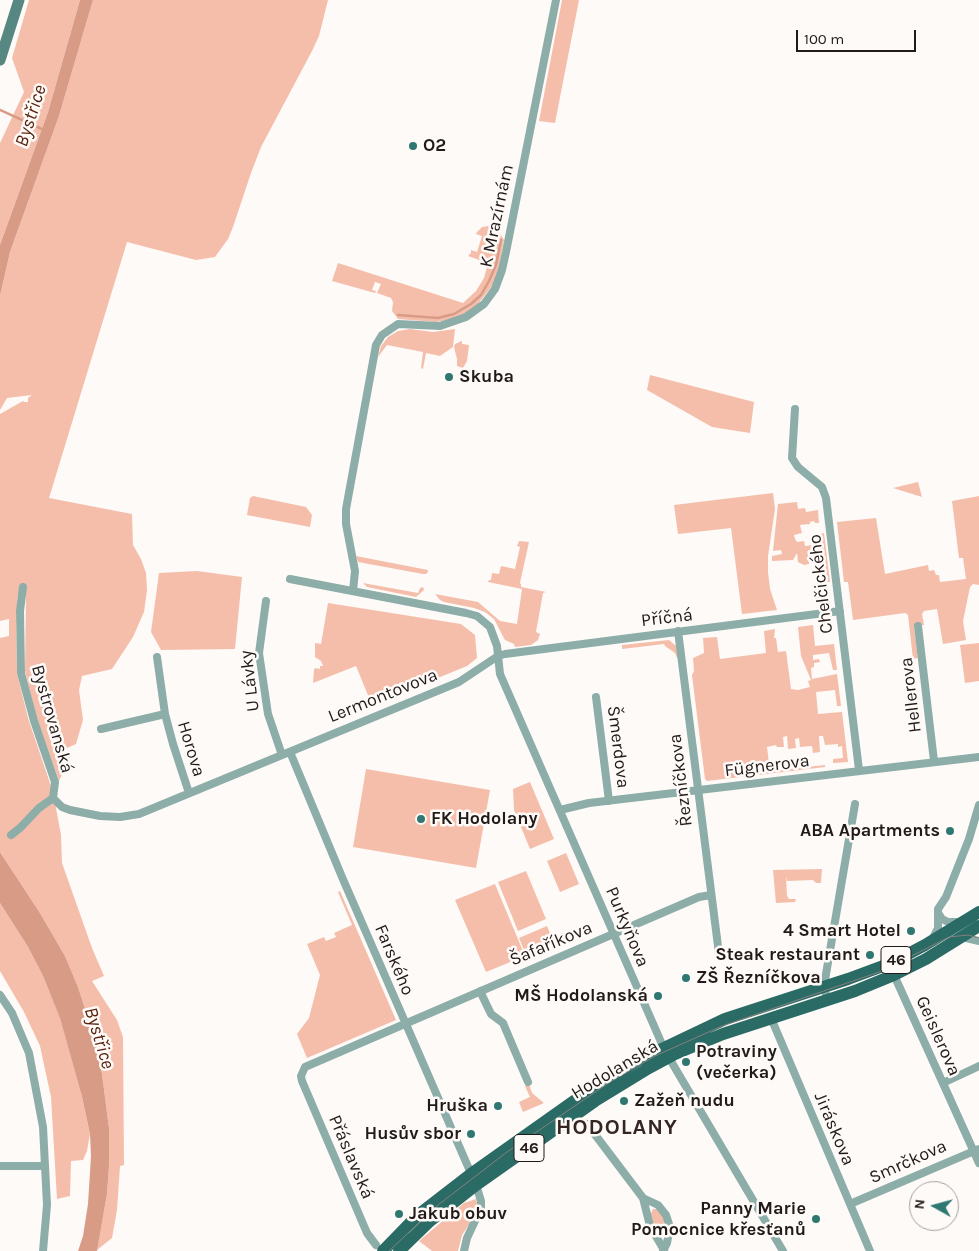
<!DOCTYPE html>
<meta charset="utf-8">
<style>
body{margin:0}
#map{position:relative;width:979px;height:1251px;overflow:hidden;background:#fefaf8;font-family:Karla,sans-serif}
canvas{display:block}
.north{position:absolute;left:909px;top:1181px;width:50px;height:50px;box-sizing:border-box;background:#fefaf8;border:1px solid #a6a09e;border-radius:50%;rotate:277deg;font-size:14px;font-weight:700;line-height:20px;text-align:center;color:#211a18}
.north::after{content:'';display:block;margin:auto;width:18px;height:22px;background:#2f7771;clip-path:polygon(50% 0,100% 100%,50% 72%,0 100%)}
.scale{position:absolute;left:796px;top:30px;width:120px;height:22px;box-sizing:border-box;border:2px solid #211a18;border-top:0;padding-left:6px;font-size:15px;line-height:18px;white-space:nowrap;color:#211a18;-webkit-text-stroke:4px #fefaf8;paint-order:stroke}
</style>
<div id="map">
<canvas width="979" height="1251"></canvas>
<div class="north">N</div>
<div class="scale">100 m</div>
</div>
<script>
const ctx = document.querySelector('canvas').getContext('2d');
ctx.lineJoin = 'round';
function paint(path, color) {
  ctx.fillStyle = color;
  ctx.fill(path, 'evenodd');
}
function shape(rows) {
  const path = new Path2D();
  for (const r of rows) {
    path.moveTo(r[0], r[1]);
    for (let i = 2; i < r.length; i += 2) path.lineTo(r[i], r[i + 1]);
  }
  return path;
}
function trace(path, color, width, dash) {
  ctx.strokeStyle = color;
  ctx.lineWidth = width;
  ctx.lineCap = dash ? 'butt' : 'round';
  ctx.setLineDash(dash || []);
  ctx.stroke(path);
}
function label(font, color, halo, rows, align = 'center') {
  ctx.font = font + ' Karla,sans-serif';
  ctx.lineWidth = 5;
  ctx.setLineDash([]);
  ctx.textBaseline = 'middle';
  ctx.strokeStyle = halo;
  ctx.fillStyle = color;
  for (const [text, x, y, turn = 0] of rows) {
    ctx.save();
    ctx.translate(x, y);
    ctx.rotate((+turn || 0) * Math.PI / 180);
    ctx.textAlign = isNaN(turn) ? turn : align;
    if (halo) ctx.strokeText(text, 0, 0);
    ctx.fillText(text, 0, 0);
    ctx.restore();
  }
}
paint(shape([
 [29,0,80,0,48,112,0,245,0,143,24,92,12,58],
 [93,0,328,0,319,36,312,51,261,147,251,173,233,227,228,239,215,257,196,260,127,242,49,498,132,514,133,545,141,559,146,573,147,590,144,612,133,637,112,669,82,676,79,690,83,720,76,744,67,748,66,747,63,748,62,746,55,751,58,759,71,755,59,781,36,716,25,671,26,594,18,594,16,618,17,673,28,718,53,792,61,835,62,863,92,948,104,976,92,981,117,1020,123,1037,124,1165,120,1166,117,1210,112,1238,97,1250,107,1194,109,1166,109,1128,102,1074,94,1036,78,987,65,956,40,913,0,852,0,638,9,636,9,619,0,621,0,414,23,401,24,402,28,402,28,398,32,395,7,398,0,410,0,296,10,252,59,116],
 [562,0,579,0,555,123,539,121],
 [489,226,498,230,504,240,498,273,493,285,477,305,466,313,449,320,436,322,398,319,392,311,393,302,391,298,377,293,381,284,375,282,372,290,376,291,375,293,332,281,338,263,463,303,476,291,484,278,488,263,468,256,471,253,471,250,477,252,482,236,476,234,477,232,482,227],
 [410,329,433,332,455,329,453,347,440,356,426,353,423,369,421,368,423,352,387,345,378,357,381,346,388,337,398,331],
 [462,341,462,344,469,345,467,361,463,368,457,366,457,359,454,347,455,344],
 [650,375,754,402,750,433,712,427,647,390],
 [918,482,922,497,893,488],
 [773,493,775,509,768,556,768,572,770,589,777,610,742,614,731,528,678,534,674,505],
 [253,496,306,507,312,515,310,527,247,515,250,498],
 [979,496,979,585,973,584,970,587,963,621,966,640,943,644,937,609,924,611,922,614,924,625,914,626,918,658,913,659,908,615,905,613,853,620,848,582,844,582,837,522,876,518,885,574,928,565,929,571,934,570,936,575,939,575,940,582,966,579,963,558,959,558,952,501],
 [797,502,798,509,805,508,806,512,818,510,819,523,815,523,814,521,810,522,810,524,800,525,802,533,794,535,795,539,797,542,804,541,805,546,822,544,821,534,824,533,830,582,827,582,823,556,819,556,819,554,808,555,809,564,804,565,798,562,797,553,793,560,772,561,772,556,782,554,781,550,773,551,778,504],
 [519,541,529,542,520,583,521,584,521,587,546,592,543,593,536,632,540,634,538,640,531,645,515,647,514,644,505,640,494,619,485,612,474,608,444,602,440,600,435,594,478,602,500,621,517,624,522,589,488,582,489,580,491,580,492,573,499,574,501,566,515,569,520,547,517,546],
 [356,556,428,570,428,572,426,574,423,574,358,562],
 [197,571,242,577,235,649,161,650,151,632,159,573],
 [363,583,418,593,420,588,423,587,424,590,416,597,367,587],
 [328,603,461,624,475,635,477,658,467,666,372,705,356,666,313,683,314,670,315,668,320,669,320,666,323,666,321,661,315,657,315,643,321,644],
 [813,625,815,646,834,644,837,670,833,670,829,653,813,655,813,660,819,659,820,662,814,663,814,667,811,668,812,679,837,674,841,706,837,706,835,690,816,692,818,714,842,712,848,762,833,763,833,759,843,758,842,746,838,747,838,744,825,745,823,736,819,736,820,752,813,753,812,746,800,747,799,738,795,739,796,748,788,749,787,736,783,737,784,747,777,747,776,745,767,747,770,771,825,765,825,767,707,781,705,779,692,675,694,671,693,658,704,653,703,638,717,637,720,659,766,653,764,631,775,629,774,638,776,638,778,652,786,651,791,689,798,690,810,687,808,681,811,680,801,656,798,627],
 [669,640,676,646,678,656,677,658,675,653,665,646,664,644,622,649,622,645],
 [979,643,979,681,965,683,960,645],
 [366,769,490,790,476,868,353,847],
 [530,782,554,839,530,849,514,810,513,789],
 [566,853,579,884,560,892,547,861],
 [822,869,821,883,816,883,813,880,787,881,786,876,787,896,789,899,796,899,795,902,776,903,773,870],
 [526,871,546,919,518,931,498,882],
 [495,884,525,956,486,972,455,900],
 [340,891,396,1020,307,1058,297,1034,309,1018,320,975,307,944,324,937,326,941,336,937,334,933,352,925,338,892],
 [0,903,28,947,43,976,60,1017,82,1097,90,1134,87,1151,83,1160,71,1161,70,1196,57,1199,51,1097,40,1046,24,1012,0,971],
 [547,926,554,943,526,955,519,938],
 [529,1084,532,1093,544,1103,523,1112,519,1102,530,1097,525,1086],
 [476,1199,478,1207,470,1223,462,1235,458,1251,432,1251,419,1241,464,1203],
 [653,1209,658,1209,661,1213,666,1224,666,1232,662,1237,655,1229,650,1215]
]), '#f5beaa');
paint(shape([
 [80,0,93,0,59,116,10,252,0,296,0,245,48,112],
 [0,852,40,913,65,956,78,987,94,1036,102,1074,109,1128,109,1166,107,1194,97,1251,78,1251,83,1236,88,1204,91,1156,90,1134,82,1097,60,1018,43,976,28,947,0,903]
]), '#d89c86');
trace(shape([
 [0,110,44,130],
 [398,315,438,318,454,314,471,304,481,295,489,281,496,265,501,240]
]), '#d89c86', 2.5);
trace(shape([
 [795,409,792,458,798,467,822,487,826,498,859,770],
 [290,579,466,613,477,616,490,627,497,646,500,674,665,1051,783,1251],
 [23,587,20,611,21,673,34,721,55,782,53,798],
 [353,591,355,571,346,524,346,509,376,345,382,335,398,324,440,326,466,317,484,304,495,289,502,270,506,252,556,0],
 [266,601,259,653,268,714,282,755],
 [918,626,934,761],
 [678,631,719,954],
 [157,657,165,714,173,744,189,793],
 [596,697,609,801],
 [101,729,165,714],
 [290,752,342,877,476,1185,481,1201,481,1208,467,1238,464,1251],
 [53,798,62,807,70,810,100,816,120,817,139,814,459,682,498,656,505,654,840,611],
 [560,810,589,803,979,757],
 [11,835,20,828,39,808,53,798],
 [938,913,942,919,948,922,959,922],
 [962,937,979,941],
 [933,938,938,928,938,909,946,897,969,839,979,805],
 [894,975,979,1163],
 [480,991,491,1014,503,1023,528,1082],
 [0,995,12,1013,29,1053,43,1127,47,1205,43,1251],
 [828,1000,825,991,825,980,855,804],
 [771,1018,870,1251],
 [943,1083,979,1066],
 [587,1124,643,1198,658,1205,666,1215,670,1227,667,1243,663,1251],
 [0,1166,45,1166],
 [643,1198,650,1226,664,1250],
 [850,1204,979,1149],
 [376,1245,367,1233,302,1081,301,1076,305,1067,699,897,711,895]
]), '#8dada9', 8);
trace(shape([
 [0,60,19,0]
]), '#568781', 11);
trace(shape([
 [383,1251,418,1215,471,1174,577,1099,639,1060,725,1019,848,979,891,963,925,945,979,912],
 [399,1251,430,1221,476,1185,595,1101,649,1068,675,1054,723,1034,855,991,894,975,926,959,979,926]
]), '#2a6b66', 12);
trace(shape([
 [389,1251,438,1205,507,1152,610,1082,655,1056,722,1026,882,971,949,937,968,935,979,938]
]), '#85807e', 1);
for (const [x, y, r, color] of [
 [413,146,5,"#2f7771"],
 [449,377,5,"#2f7771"],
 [421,819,5,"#2f7771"],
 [950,831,5,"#2f7771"],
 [911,931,5,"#2f7771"],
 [870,955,5,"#2f7771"],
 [686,978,5,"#2f7771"],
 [658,996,5,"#2f7771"],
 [686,1062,5,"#2f7771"],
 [624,1101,5,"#2f7771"],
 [498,1106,5,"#2f7771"],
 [471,1134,5,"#2f7771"],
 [399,1214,5,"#2f7771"],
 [816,1219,5,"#2f7771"]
]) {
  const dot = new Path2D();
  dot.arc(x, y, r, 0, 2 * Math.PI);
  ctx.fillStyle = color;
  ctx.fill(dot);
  trace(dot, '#fefaf8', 2);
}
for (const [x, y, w] of [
 [896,960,30],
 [529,1148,30]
]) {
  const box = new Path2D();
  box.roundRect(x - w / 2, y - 13.5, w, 27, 4);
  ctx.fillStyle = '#fefaf8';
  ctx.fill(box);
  trace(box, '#211a18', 1);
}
label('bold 16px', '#211a18', null, [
 ["46",896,960],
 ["46",529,1148]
]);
label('bold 18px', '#211a18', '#fefaf8', [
 ["O2",423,146],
 ["Skuba",459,377],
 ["FK Hodolany",431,819],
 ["ABA Apartments",940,831,"right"],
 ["4 Smart Hotel",901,931,"right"],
 ["Steak restaurant",860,955,"right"],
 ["ZŠ Řezníčkova",696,978],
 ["MŠ Hodolanská",648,996,"right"],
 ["Potraviny",696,1052],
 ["(večerka)",696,1073],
 ["Zažeň nudu",634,1101],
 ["Hruška",488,1106,"right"],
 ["Husův sbor",461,1134,"right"],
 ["Panny Marie",806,1209,"right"],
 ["Pomocnice křesťanů",806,1230,"right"],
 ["Jakub obuv",409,1214]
], 'left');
label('18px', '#211a18', '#fefaf8', [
 ["K Mrazírnám",497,216,-78],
 ["Chelčického",821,584,-97],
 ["Příčná",667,618,-7],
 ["U Lávky",250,681,-97],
 ["Hellerova",911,695,-97],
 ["Lermontovova",383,696,-22],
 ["Bystrovanská",52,719,74],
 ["Šmerdova",618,747,83],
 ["Horova",191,749,73],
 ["Fügnerova",767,766,-7],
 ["Řezníčkova",681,780,-97],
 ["Purkyňova",627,927,67],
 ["Šafaříkova",551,944,-23],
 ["Farského",394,960,67],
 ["Geislerova",938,1036,66],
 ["Hodolanská",615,1070,-31],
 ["Jiráskova",834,1129,67],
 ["Přáslavská",351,1157,67],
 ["Smrčkova",908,1162,-24]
]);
label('italic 19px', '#551f09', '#fefaf8', [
 ["Bystřice",31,116,-72],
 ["Bystřice",99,1038,73]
]);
ctx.letterSpacing = '1px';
label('bold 22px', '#342620', '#fefaf8', [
 ["HODOLANY",617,1128]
]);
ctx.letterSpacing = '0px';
</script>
